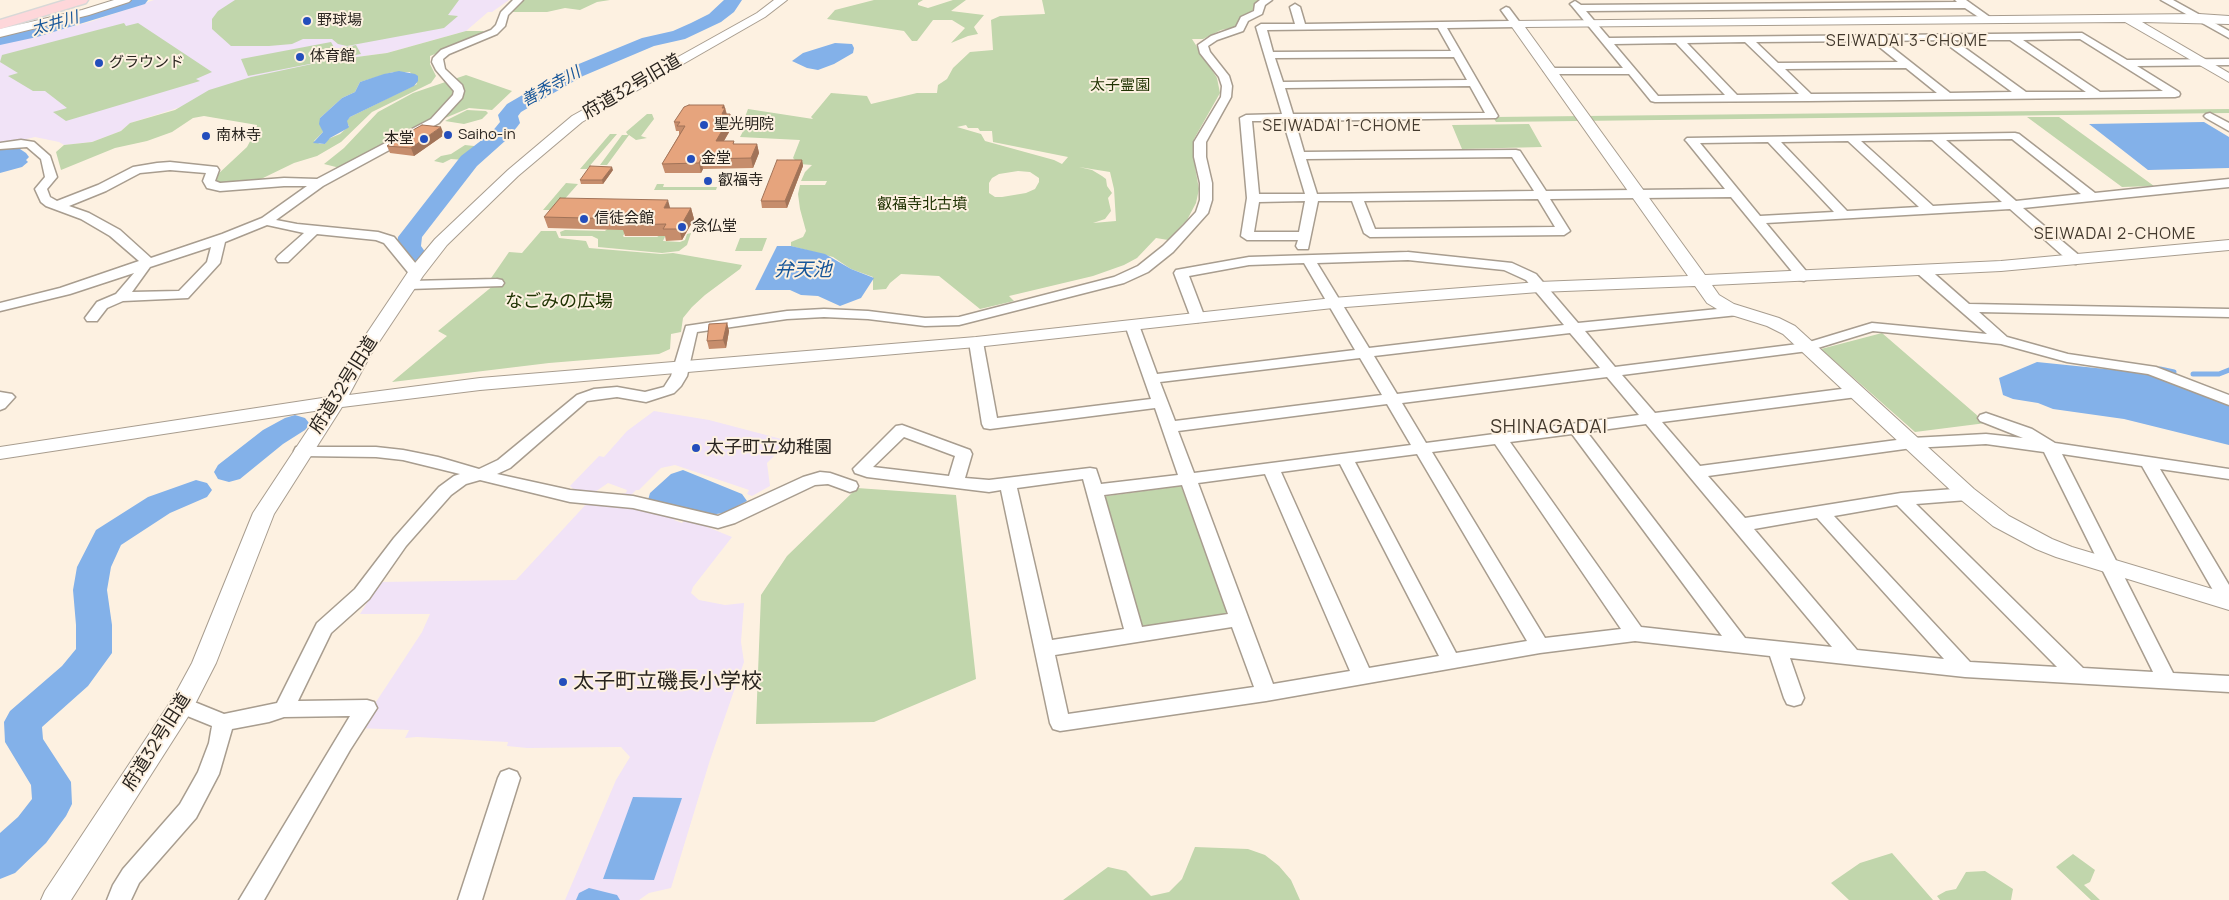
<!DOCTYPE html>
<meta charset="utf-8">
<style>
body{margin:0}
canvas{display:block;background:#fdf1e1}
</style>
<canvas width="2229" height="900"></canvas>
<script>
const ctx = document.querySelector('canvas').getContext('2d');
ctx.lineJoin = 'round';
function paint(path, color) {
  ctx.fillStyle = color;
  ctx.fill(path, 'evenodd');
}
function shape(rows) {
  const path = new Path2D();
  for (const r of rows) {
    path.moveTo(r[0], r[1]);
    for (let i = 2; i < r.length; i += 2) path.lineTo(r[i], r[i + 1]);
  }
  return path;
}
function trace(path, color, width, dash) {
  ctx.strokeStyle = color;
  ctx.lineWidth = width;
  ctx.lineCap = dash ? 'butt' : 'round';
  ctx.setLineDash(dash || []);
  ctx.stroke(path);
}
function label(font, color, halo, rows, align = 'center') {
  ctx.font = font + ' Manrope,"Noto Sans JP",sans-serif';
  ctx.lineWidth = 4;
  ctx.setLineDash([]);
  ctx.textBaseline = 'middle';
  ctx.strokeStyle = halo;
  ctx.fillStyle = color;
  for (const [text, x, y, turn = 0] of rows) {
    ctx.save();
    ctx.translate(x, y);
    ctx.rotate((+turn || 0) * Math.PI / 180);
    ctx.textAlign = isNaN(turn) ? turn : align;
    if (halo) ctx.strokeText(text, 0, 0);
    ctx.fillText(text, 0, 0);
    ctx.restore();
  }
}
paint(shape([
 [154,0,509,0,492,12,488,12,466,31,387,53,326,61,130,123,121,131,92,142,64,145,59,142,35,137,0,145,0,44,90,22],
 [654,411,709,420,789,441,767,463,770,486,752,496,747,494,749,490,675,465,661,468,639,490,636,490,629,497,615,495,626,493,627,490,608,483,595,492,575,490,570,486,599,456,604,457,627,431],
 [590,500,617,504,677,517,674,520,682,523,685,520,700,524,732,537,693,587,691,593,699,600,725,605,744,603,741,642,744,662,710,760,671,888,649,893,639,900,565,900,616,780,630,757,621,747,527,748,507,746,508,742,417,737,405,738,409,730,356,728,372,708,422,632,430,614,360,614,380,582,516,580]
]), '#f1e3f7');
paint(shape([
 [235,0,459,0,448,15,458,16,444,28,347,46,338,44,332,39,303,39,292,44,269,46,231,46,212,29,212,19,218,11],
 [521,0,610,0,597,2,580,10,565,8,547,12,507,12],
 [874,0,923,0,918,3,918,5,928,8,953,0,966,0,951,11,984,15,974,27,978,34,968,36,951,43,965,28,952,20,933,20,917,41,912,41,904,31,827,19,835,10],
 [1042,0,1262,0,1254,3,1256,9,1239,19,1236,27,1221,30,1203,39,1192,39,1217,78,1220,93,1194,139,1195,167,1199,189,1196,203,1187,220,1168,240,1156,238,1137,258,1124,265,1093,276,1009,296,1014,301,980,309,939,276,901,274,890,283,886,289,873,290,873,277,851,269,833,257,791,246,791,242,803,237,806,231,800,209,798,194,800,185,825,185,827,181,801,181,805,172,812,165,799,164,793,158,800,140,740,137,747,124,745,117,748,109,813,119,811,117,831,93,867,96,871,104,917,93,937,93,938,85,947,79,953,68,970,52,993,50,991,20,1000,16,1045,14],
 [966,125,968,128,978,128,980,131,992,131,993,142,1068,157,1062,164,1054,160,985,141,981,134,957,127],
 [1079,167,1110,172,1114,189,1116,221,1093,223,1105,219,1111,211,1108,198,1112,193,1107,186,1106,179,1102,176,1092,170],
 [1018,171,1030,172,1039,178,1039,182,1035,189,1026,193,1002,197,995,197,989,193,989,183,992,178,999,174],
 [124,23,126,26,138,23,212,72,196,79,200,81,66,121,53,112,67,108,45,91,33,91,8,76,18,73,0,62,2,55],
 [466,31,484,31,475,38,430,56,430,64,436,76,431,83,372,112,341,142,317,156,294,163,261,179,242,184,217,183,217,175,247,147,256,130,257,125,204,116,193,118,172,132,147,141,115,148,61,170,56,152,64,145,92,142,121,131,130,123,175,110,209,90,251,77,326,61,387,53],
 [393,72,410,72,417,84,350,117,346,121,349,126,340,134,328,139,325,144,320,144,314,141,323,132,320,118,342,98,355,92,360,82],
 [331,42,335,49,356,45,361,54,248,76,241,59],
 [466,75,512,91,492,110,469,108,438,121,344,169,324,164,344,148,378,112,413,93],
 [2229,109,2229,113,1496,122,1493,117],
 [467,110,486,111,488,113,482,119,464,124,445,121],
 [647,114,652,114,654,119,641,136,647,138,636,140,629,135,607,165,600,165,622,135,628,135,626,132],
 [2027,117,2059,117,2154,186,2122,187],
 [1529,124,1542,147,1462,149,1452,125],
 [610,134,617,134,587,169,580,169],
 [465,145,483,147,465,160,451,159,443,163,434,161,441,156,451,154],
 [566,183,578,184,555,210,543,210],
 [657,184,664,184,663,187,717,187,716,190,654,190],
 [648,208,684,209,672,221,663,241,680,242,685,240,687,234,691,233,687,245,679,251,662,253,598,247,598,239,592,236,561,236,560,232,565,230,605,231,613,223,629,226,623,236,624,237,657,237,662,234],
 [541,231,556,231,559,238,586,241,589,248,661,254,673,253,742,265,740,269,705,295,692,307,683,318,681,332,671,334,670,349,659,354,549,363,392,382,447,336,438,331,494,285,487,284,509,252,522,253],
 [740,238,767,238,762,251,735,251],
 [1882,333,1986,423,1915,432,1821,349],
 [1181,486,1228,615,1137,631,1100,497],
 [857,488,956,495,976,679,874,722,756,724,761,595,787,556],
 [1195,847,1248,849,1265,855,1279,866,1291,880,1300,900,1063,900,1108,867,1126,871,1151,896,1169,892,1182,879],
 [1892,853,1933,900,1849,900,1831,883,1860,863],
 [2073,854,2095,870,2090,882,2084,885,2100,900,2091,900,2056,867],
 [1985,871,2013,889,2011,900,1940,900,1937,896,1946,891,1956,889,1966,872]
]), '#c1d6ac');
paint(shape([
 [835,43,852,44,854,48,853,53,834,64,818,70,807,68,792,61,803,53],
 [399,71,415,74,418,76,418,81,414,86,350,117,347,121,349,127,348,128,330,138,325,144,313,143,323,132,319,124,320,118,342,98,355,92,360,82,384,74],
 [2204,122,2229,137,2229,168,2148,170,2089,124],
 [9,147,20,149,26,153,29,157,26,160,28,162,22,167,0,173,0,150],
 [777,246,791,246,825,254,851,269,874,278,861,298,840,306,818,296,801,295,790,290,755,290],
 [2037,362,2145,373,2229,406,2229,445,2124,419,2053,409,2038,403,2013,399,2003,395,1999,378],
 [683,470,742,494,747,501,724,513,709,515,648,500,650,493,671,474],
 [633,797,682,798,654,880,603,879],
 [589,888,617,895,620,900,576,900,579,893]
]), '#83b1e9');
trace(shape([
 [2160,369,2174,372],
 [2193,374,2219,374,2229,370]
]), '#83b1e9', 5);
paint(shape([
 [121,0,148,0,145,4,37,37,0,45,0,35,27,29,121,0],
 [724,0,742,0,734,12,721,22,685,39,654,46,583,76,521,112,518,116,520,123,517,127,505,141,477,166,422,237,421,246,428,256,425,261,416,263,407,261,397,247,398,237,461,156,491,133,500,122,498,115,507,104,569,68,642,38,673,31,691,23,709,14,724,0],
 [295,415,305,418,310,424,305,430,283,444,240,479,229,482,218,479,214,472,218,465,263,430,285,418,295,415],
 [196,480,207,483,212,490,207,497,170,513,121,545,111,567,107,590,112,625,112,653,88,686,42,727,43,739,71,782,72,804,66,816,46,843,15,873,0,879,0,833,18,817,32,799,31,785,5,742,4,722,10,711,62,666,76,649,76,625,73,590,77,567,96,530,148,497,196,480]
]), '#83b1e9');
const minor = shape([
 [513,0,523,0,508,15,505,26,497,34,449,54,443,59,445,69,462,85,464,91,462,98,439,123,323,186,276,220,297,224,378,232,394,237,421,270,423,273,421,276,411,276,384,243,376,240,317,234,288,262,278,262,276,259,278,256,304,233,267,225,225,242,220,263,188,298,123,301,107,308,97,321,87,321,85,318,97,302,116,294,134,273,70,294,0,311,0,303,60,288,139,261,110,236,81,219,46,206,41,202,35,189,45,177,41,159,27,147,0,149,0,143,21,140,34,142,50,156,57,177,47,189,50,197,57,201,98,185,133,167,157,163,170,162,217,167,219,170,215,181,220,183,284,178,317,179,431,119,453,95,454,91,436,70,432,62,433,58,441,50,491,30,496,25,501,12,513,0],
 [170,170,206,173,203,181,207,188,220,191,284,186,307,186,262,218,222,234,151,258,120,230,89,213,69,206,106,191,140,173,170,170],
 [211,247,207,262,179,291,132,292,150,267,211,247],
 [1260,0,1272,0,1265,5,1262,14,1248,21,1243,31,1217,40,1208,46,1210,52,1229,76,1232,86,1231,97,1206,142,1206,157,1212,183,1212,200,1208,213,1173,252,1148,272,1124,283,959,325,925,326,868,319,824,317,787,319,697,332,687,376,681,386,674,393,646,402,617,397,587,401,510,468,497,474,570,490,633,496,718,516,803,477,820,472,830,473,856,482,858,486,856,490,850,492,828,484,815,485,735,523,718,528,633,508,570,502,480,480,466,484,451,495,406,546,369,599,331,633,298,701,367,700,374,702,377,708,350,750,264,900,239,900,350,716,284,717,269,722,232,729,219,774,196,818,139,883,131,900,107,900,113,885,123,869,180,804,198,772,209,743,212,726,175,711,172,705,175,699,182,697,224,714,277,703,317,623,355,589,394,538,439,487,454,476,460,474,403,460,376,457,302,456,296,455,294,451,296,447,376,447,403,450,438,457,479,469,498,460,577,395,594,389,617,387,645,392,664,387,671,376,686,326,787,311,824,309,868,311,925,318,959,317,1114,277,1138,266,1163,246,1184,225,1196,212,1200,200,1200,183,1194,157,1194,142,1221,97,1222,86,1219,77,1200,53,1198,45,1211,36,1236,27,1241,17,1254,11,1255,4,1260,0],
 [1955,0,1966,0,1994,20,1992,22,1986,22,1965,8,1586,11,1609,38,2082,33,2127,60,2229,59,2229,65,2137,66,2179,92,2180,94,2179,96,2175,97,1809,101,1655,102,1651,101,1629,74,1549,74,1544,71,1549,68,1623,68,1572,6,1570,4,1575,1,1581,5,1957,2,1955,0],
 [2080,39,2163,91,2100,92,2023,40,2080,39],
 [1941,40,2012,92,1950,93,1884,41,1941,40],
 [1954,40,2010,40,2086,92,2026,92,1954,40],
 [1872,41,1898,62,1778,63,1756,42,1872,41],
 [1745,42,1799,94,1737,95,1687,43,1745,42],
 [1676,43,1725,95,1658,96,1614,44,1676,43],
 [1906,68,1937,93,1811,94,1785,69,1906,68],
 [2161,0,2173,0,2229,31,2229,38,2161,0],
 [1295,4,1300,7,1305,24,1509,21,1501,10,1506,7,1509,8,1521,24,1516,27,1447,28,1498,116,1496,118,1295,121,1304,152,1516,150,1520,151,1546,191,1725,189,1687,142,1685,140,1687,138,2015,133,2019,134,2095,193,2229,179,2229,187,2023,208,2081,257,2083,260,2076,264,2071,263,2010,209,1766,223,1811,277,1804,281,1799,280,1731,197,1550,199,1570,231,1564,235,1370,237,1364,233,1352,201,1318,201,1308,249,1298,249,1296,246,1298,240,1247,240,1241,236,1247,198,1240,118,1246,115,1282,114,1256,27,1261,24,1295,24,1290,7,1295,4],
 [1438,28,1451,51,1273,52,1267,30,1438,28],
 [1454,57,1467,80,1283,82,1275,58,1454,57],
 [1470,86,1485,113,1293,114,1285,88,1470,86],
 [1252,121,1283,121,1305,194,1259,194,1252,121],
 [2012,139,2081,194,2016,201,1946,140,2012,139],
 [1932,140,2002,202,1933,206,1861,141,1932,140],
 [1848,141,1919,207,1847,211,1781,142,1848,141],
 [1768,142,1834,212,1760,216,1700,143,1768,142],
 [1512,157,1534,191,1317,194,1306,159,1512,157],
 [1538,199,1555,227,1375,229,1364,201,1538,199],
 [1305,201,1299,232,1254,232,1259,202,1305,201],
 [2210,113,2229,123,2229,131,2206,118,2204,116,2206,114,2210,113],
 [1408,252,1512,263,1536,274,1578,323,1738,307,1745,311,1738,315,1585,331,1615,367,1806,343,1872,323,1987,334,1918,274,1916,271,1918,268,1923,267,1928,268,1969,304,2229,309,2229,317,1979,312,2007,337,2068,354,2156,367,2229,395,2229,405,2148,374,2067,362,2001,344,1873,331,1808,351,1622,375,1655,413,1857,387,1862,389,1865,392,1862,395,1857,397,1662,422,1700,466,1912,438,1986,434,2023,438,1980,421,1978,418,1980,415,1986,413,2032,429,2055,443,2229,469,2229,479,2160,469,2229,585,2229,608,2222,606,2142,466,2062,454,2173,673,2229,676,2229,692,1965,677,1790,658,1804,698,1801,704,1794,706,1787,704,1784,698,1770,656,1635,641,1540,653,1266,701,1060,731,1053,729,1050,723,1001,490,989,492,867,477,855,473,853,469,896,426,902,425,970,450,972,454,965,478,989,480,1090,468,1096,469,1101,484,1178,475,1155,408,990,429,984,428,982,424,969,342,976,338,983,342,997,418,1151,399,1125,325,1127,322,1137,322,1139,325,1157,374,1355,350,1304,263,1249,265,1189,276,1205,318,1198,322,1191,318,1174,273,1176,270,1249,257,1408,252],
 [1408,260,1504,270,1526,280,1564,325,1369,348,1317,263,1408,260],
 [1570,333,1600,368,1397,394,1374,356,1570,333],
 [1360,358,1382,395,1175,421,1160,382,1360,358],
 [1607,377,1639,415,1426,443,1402,403,1607,377],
 [1387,404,1411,445,1194,473,1178,431,1387,404],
 [1646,424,1689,476,1832,647,1745,638,1587,432,1646,424],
 [1572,434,1722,636,1641,627,1510,442,1572,434],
 [904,437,955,456,949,476,873,467,904,437],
 [1495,444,1621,629,1545,638,1432,452,1495,444],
 [1986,444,2044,452,2153,672,2083,668,1916,504,1967,500,1973,498,1975,494,1973,490,1967,488,1901,493,1745,518,1708,476,1912,448,1986,444],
 [1417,454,1527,641,1456,653,1355,462,1417,454],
 [1340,464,1439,656,1369,668,1281,472,1340,464],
 [1265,474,1350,671,1273,684,1198,483,1265,474],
 [1083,479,1124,629,1052,640,1017,488,1083,479],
 [1182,485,1228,614,1142,627,1104,495,1182,485],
 [1897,505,2057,667,1970,662,1834,516,1897,505],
 [1817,518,1944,659,1857,650,1754,529,1817,518],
 [1232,627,1254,687,1068,714,1055,655,1232,627],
 [497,279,502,280,504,283,502,286,409,289,402,285,409,281,497,279],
 [0,392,12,394,15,397,5,408,0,410,0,392],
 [509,769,517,772,520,778,482,900,458,900,498,778,501,772,509,769]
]);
const tertiary = shape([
 [114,0,131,0,129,2,89,15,0,37,0,29,82,10,114,0],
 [774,0,787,0,765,17,582,122,518,176,447,245,423,276,371,354,349,395,480,378,976,337,1333,298,1539,282,1688,276,1512,27,1510,24,1512,21,2199,14,2229,16,2229,24,2142,22,2229,73,2229,82,2125,22,1525,27,1705,275,2001,261,2229,240,2229,250,2001,271,1712,285,1719,295,1734,304,1779,318,1795,326,1974,489,2009,516,2052,539,2072,547,2229,594,2229,610,2056,557,2036,549,1993,526,1960,499,1783,334,1767,326,1722,312,1707,303,1695,286,1539,292,1333,308,976,347,480,390,342,407,274,514,216,663,191,712,71,900,41,900,45,891,173,698,192,663,253,513,321,410,0,459,0,447,329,397,353,354,410,269,435,239,508,170,572,116,757,13,774,0]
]);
const primary = shape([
 [66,0,88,0,86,3,0,29,0,20,66,0]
]);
trace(minor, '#a89d8f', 3);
trace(tertiary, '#a89d8f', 2);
trace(primary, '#d8d8d7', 3);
paint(minor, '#fff');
paint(tertiary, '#fff');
paint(primary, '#fed7da');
paint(shape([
 [724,105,727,114,732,124,732,127,724,141,735,144,757,144,759,153,753,168,703,169,701,173,665,173,662,164,679,135,679,131,676,131,674,122],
 [444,135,414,156,390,153,387,146],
 [802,160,803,166,787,208,762,208,761,201],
 [613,170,603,184,581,184,580,180],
 [670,208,691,208,694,219,682,240,666,241,665,236,625,236,623,230,548,228,544,217],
 [727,323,729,331,726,348,709,349,707,341]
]), '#c68d6c');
paint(shape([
 [724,105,725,109,725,108,727,118,722,114,722,108],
 [730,114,732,124,732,127,718,151,716,141],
 [441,127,444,135,414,156,411,148],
 [757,144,759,153,753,168,751,158],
 [701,159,703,169,701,173,699,163],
 [802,160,803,166,787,208,785,201],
 [612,167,613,170,603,184,602,180],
 [668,200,671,211,664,208],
 [691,208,694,219,682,240,679,229],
 [727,323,729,331,726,348,723,340]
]), '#a17358');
const building = shape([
 [689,105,724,105,722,108,725,108,722,114,730,114,730,117,716,141,734,141,733,144,757,144,751,158,701,159,699,163,662,164,685,126,677,126,680,122,674,122,684,107,689,105],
 [422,125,441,127,411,148,387,146,395,140,422,125],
 [777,160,802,160,785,201,761,201,777,160],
 [590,166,612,167,602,180,580,180,590,166],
 [560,198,668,200,664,208,691,208,679,229,663,229,666,224,622,225,625,219,544,217,560,198],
 [727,323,723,340,707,341,709,324,727,323]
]);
paint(building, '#e6a47d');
trace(building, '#a17358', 1);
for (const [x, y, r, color] of [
 [307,21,5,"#244ebc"],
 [300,57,5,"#244ebc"],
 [99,63,5,"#244ebc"],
 [704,125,5,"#244ebc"],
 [448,135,5,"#244ebc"],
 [206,136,5,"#244ebc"],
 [424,139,5,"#244ebc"],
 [691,159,5,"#244ebc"],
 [708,181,5,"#244ebc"],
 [584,219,5,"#244ebc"],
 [682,227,5,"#244ebc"],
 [696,448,5,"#244ebc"],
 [563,682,5,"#244ebc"]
]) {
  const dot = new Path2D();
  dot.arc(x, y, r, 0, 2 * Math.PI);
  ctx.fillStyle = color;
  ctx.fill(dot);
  trace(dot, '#fdf1e1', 2);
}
label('15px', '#29241f', '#fdf1e1', [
 ["野球場",317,21],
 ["体育館",310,57],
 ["グラウンド",109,63],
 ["聖光明院",714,125],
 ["Saiho-in",458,135],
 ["南林寺",216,136],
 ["本堂",414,139,"right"],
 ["金堂",701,159],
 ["叡福寺",718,181],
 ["信徒会館",594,219],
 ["念仏堂",692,227]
], 'left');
label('15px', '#203303', '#fdf1e1', [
 ["太子霊園",1120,86],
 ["叡福寺北古墳",922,205]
]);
label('italic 16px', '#175699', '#fdf1e1', [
 ["太井川",55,24,-16],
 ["善秀寺川",551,87,-29]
]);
ctx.letterSpacing = '1px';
label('16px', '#43392d', '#fdf1e1', [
 ["SEIWADAI 3-CHOME",1907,42],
 ["SEIWADAI 1-CHOME",1342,127],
 ["SEIWADAI 2-CHOME",2115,235]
]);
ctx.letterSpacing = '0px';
label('18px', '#29241f', '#fdf1e1', [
 ["府道32号旧道",632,87,-30],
 ["府道32号旧道",344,385,-58],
 ["府道32号旧道",157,742,-58]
]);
label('18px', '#203303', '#fdf1e1', [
 ["なごみの広場",559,302]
]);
label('18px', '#29241f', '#fdf1e1', [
 ["太子町立幼稚園",706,448]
], 'left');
label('italic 19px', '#175699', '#fdf1e1', [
 ["弁天池",803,271]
]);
ctx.letterSpacing = '1px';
label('19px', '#43392d', '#fdf1e1', [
 ["SHINAGADAI",1549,428]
]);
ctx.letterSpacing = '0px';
label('21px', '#29241f', '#fdf1e1', [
 ["太子町立磯長小学校",573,682]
], 'left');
</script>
